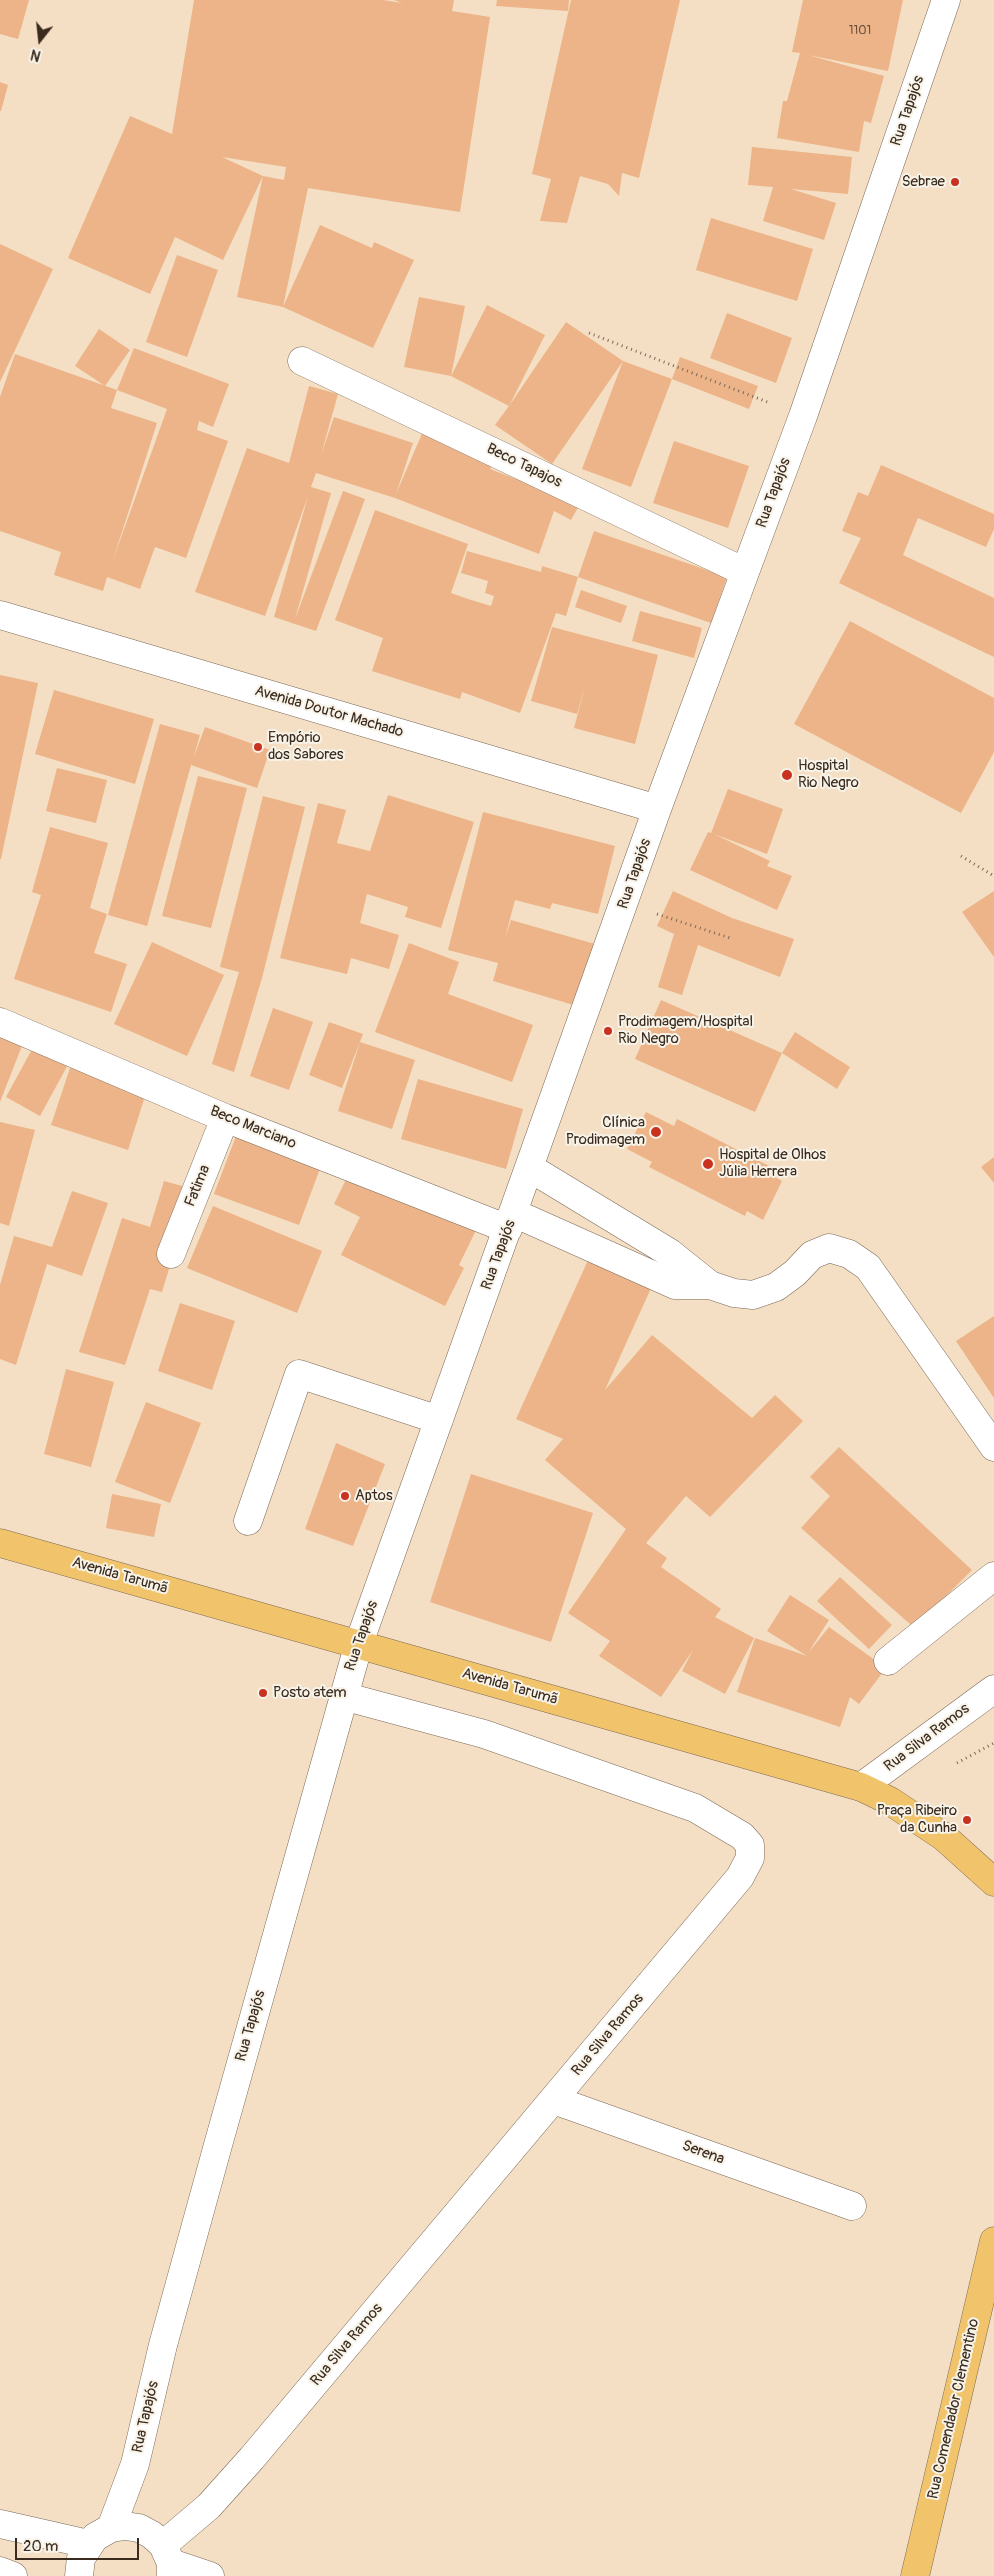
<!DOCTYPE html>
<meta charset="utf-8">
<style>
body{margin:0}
#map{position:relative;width:994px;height:2576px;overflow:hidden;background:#f4dfc4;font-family:Pangolin,sans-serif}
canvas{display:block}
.north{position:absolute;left:15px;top:15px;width:50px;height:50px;-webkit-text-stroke:4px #f7f3e8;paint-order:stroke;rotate:196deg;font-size:14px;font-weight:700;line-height:20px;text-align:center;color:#3b2a1e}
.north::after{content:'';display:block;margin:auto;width:18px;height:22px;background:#3b2a1e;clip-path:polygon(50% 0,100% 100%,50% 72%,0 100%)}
.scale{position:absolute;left:15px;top:2538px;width:124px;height:22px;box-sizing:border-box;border:2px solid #3b2a1e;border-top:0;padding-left:6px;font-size:15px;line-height:18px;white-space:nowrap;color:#3b2a1e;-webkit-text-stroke:4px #f7f3e8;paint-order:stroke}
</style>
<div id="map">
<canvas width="994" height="2576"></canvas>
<div class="north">N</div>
<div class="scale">20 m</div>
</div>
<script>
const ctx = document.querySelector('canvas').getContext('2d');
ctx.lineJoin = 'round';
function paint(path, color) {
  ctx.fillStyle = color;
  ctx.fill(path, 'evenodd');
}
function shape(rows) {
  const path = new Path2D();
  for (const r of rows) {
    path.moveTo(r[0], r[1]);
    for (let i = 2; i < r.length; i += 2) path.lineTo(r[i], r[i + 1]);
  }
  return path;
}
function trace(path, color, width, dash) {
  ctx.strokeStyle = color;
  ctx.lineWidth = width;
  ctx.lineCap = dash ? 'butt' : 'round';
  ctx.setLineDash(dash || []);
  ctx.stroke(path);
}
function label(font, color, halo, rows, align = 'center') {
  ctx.font = font + ' Pangolin,sans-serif';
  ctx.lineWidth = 4;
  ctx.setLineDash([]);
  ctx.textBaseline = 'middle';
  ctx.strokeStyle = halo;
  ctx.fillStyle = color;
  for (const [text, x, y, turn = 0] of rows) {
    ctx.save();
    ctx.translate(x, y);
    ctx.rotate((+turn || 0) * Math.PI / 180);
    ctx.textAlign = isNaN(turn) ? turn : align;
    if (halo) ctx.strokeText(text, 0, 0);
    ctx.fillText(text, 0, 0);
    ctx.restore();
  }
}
paint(shape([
 [0,0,29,0,18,39,0,34],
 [194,0,383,0,402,3,394,0,454,0,452,11,490,17,460,212,308,188,283,307,237,297,263,176,284,180,286,167,222,157,263,176,223,260,175,237,150,294,68,258,130,116,172,134],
 [497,0,569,0,568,11,496,6],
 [571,0,680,0,639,178,622,173,619,196,608,184,580,176,567,223,540,221,551,179,532,174],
 [803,0,903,0,888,71,808,55,884,76,871,123,864,121,859,152,777,138,783,101,787,101,800,53,792,52],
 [0,82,8,85,1,111,0,111],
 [752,147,852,157,848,194,791,189,836,203,824,240,763,221,773,187,748,185],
 [711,218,813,249,797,301,696,270],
 [320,225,372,248,374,242,414,260,373,348,283,307],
 [0,244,53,269,0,382],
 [177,255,218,270,187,357,146,342],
 [419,297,465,306,451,376,487,305,545,335,509,406,566,322,623,361,552,464,495,425,509,406,451,376,404,367],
 [727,313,792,338,776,383,710,358],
 [99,329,130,350,105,386,75,366],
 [134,348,229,384,213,427,199,421,197,430,228,441,186,558,155,547,140,589,107,577,103,591,54,575,61,552,0,531,0,397,15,354,117,390,111,408,157,423,113,560,167,409,117,390],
 [680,357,758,386,749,409,672,379],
 [623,361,672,379,631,487,582,469],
 [309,386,338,394,321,455,334,417,413,443,396,494,424,429,495,459,490,469,516,479,520,473,579,506,571,520,554,511,539,554,395,498,316,473,311,487,331,493,295,619,343,491,365,499,316,631,274,617,308,496,265,616,195,592,247,448,289,463],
 [674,441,749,466,728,528,653,503],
 [881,465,994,514,994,529,986,547,918,518,903,555,994,598,994,657,839,583,861,538,842,531,858,492,868,496],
 [375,510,468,544,451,593,468,599,491,606,494,596,485,593,488,581,461,573,467,551,541,572,542,566,578,577,566,616,556,613,520,713,462,692,460,699,372,671,383,638,335,620],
 [594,531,727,577,711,623,578,577],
 [581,590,627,606,621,623,575,607],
 [640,611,702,628,694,658,632,641],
 [850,621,994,698,994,752,961,813,794,724],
 [552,627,658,655,635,744,574,728,586,683,577,714,531,701],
 [0,675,38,683,1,859,0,859],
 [54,690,154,719,135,784,35,754],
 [160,724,200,735,193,759,205,727,270,750,257,788,191,765,147,926,108,915],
 [57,768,107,780,96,823,46,811],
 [198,776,247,788,211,928,162,916],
 [728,789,783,809,767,854,714,834,770,861,767,866,792,876,777,910,690,870,708,832,711,833],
 [388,795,474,822,441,928,405,917,408,907,367,894,360,923,399,935,389,969,351,958,347,974,280,958,318,803,346,810,337,843,370,851],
 [263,796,305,807,262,978,234,1072,212,1064,239,972,220,967],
 [483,812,615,846,598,914,552,903,550,909,515,900,505,938,511,920,595,944,577,1006,493,981,498,963,448,950],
 [50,827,108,843,90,908,107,914,94,953,127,964,111,1012,14,979,41,895,32,892],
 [673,891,732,918,794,939,780,977,698,945,682,995,658,987,674,934,657,926],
 [994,891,994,957,962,912],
 [152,942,224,975,187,1056,114,1024],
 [409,943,459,962,448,994,533,1025,512,1082,375,1032],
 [661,1000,782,1053,795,1032,850,1067,837,1089,782,1053,755,1112,635,1059],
 [273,1008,313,1022,289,1090,250,1076],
 [0,1016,29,1028,0,1102],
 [329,1022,363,1034,342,1088,309,1075],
 [42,1031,76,1050,40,1116,6,1097],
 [360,1042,415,1060,392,1129,338,1111],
 [76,1050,152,1074,128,1150,51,1125],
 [418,1079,523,1109,506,1169,401,1139],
 [646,1112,674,1126,677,1119,771,1167,768,1173,782,1181,763,1220,747,1211,745,1216,649,1167,652,1162,627,1149],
 [244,1115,328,1147,299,1225,214,1194],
 [0,1122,35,1130,9,1226,0,1223],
 [357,1157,482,1218,459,1265,464,1268,445,1306,341,1255,360,1217,334,1204],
 [994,1157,994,1183,981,1167],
 [164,1181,193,1189,162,1292,150,1289,125,1365,79,1352,122,1218,150,1227],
 [72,1191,108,1203,82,1276,47,1264,16,1365,0,1359,0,1285,14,1236,52,1247],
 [213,1206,322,1251,297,1313,187,1268],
 [589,1258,652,1286,605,1390,652,1335,752,1418,775,1395,803,1421,710,1517,686,1496,646,1543,667,1558,661,1567,721,1609,715,1617,754,1638,725,1694,682,1671,693,1650,661,1697,599,1656,610,1641,568,1613,626,1529,545,1460,563,1439,516,1419],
 [180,1303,235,1321,212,1390,158,1371],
 [994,1316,994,1398,956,1341],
 [66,1369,114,1382,91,1467,44,1454],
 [146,1402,201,1423,170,1503,115,1482],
 [336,1443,385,1464,353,1546,305,1529],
 [839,1447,972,1570,945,1597,948,1600,919,1632,801,1528,830,1496,810,1477],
 [471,1474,593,1513,551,1642,430,1602],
 [112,1494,161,1504,154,1537,106,1528],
 [840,1577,892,1625,869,1649,817,1601],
 [790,1595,829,1620,808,1653,829,1627,886,1668,859,1704,850,1697,840,1727,737,1692,755,1638,807,1656,767,1631]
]), '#ecb488');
const minor = shape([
 [302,361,745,572],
 [0,615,657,809],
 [0,1022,225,1118,508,1229],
 [530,1168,670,1253,710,1285],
 [514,1213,675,1285,710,1285,734,1293,753,1295,776,1287,795,1273,812,1255,829,1248,849,1254,868,1267,994,1447],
 [171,1254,225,1118],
 [248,1521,299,1374,439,1420],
 [888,1661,994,1576],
 [861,1787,994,1689],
 [554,2100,852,2206],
 [0,2524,88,2544],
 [111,2528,135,2464,163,2345,218,2145,359,1643,657,809,803,416,946,0],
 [163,2545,209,2506,252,2458,740,1877,750,1858,750,1845,742,1836,695,1808,484,1734,343,1696],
 [171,2563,210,2576],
 [0,2571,13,2576],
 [79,2576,81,2558,95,2537,111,2528,125,2526,139,2528,152,2535,163,2545,171,2563,171,2576]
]);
const major = shape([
 [0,1543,861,1787,890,1801,944,1837,994,1882],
 [915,2576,994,2241]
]);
trace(minor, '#7c6958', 29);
trace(major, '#7c6958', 29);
trace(shape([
 [589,333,770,403],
 [961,856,994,876],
 [657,914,730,938],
 [957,1763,994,1743]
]), '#7c6958', 3, [1, 4]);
trace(minor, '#fff', 28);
trace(major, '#f1c36a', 28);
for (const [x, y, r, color] of [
 [955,182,5,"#c8321e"],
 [258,747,5,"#c8321e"],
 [787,775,6,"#c8321e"],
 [608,1031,5,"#c8321e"],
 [656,1132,6,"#c8321e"],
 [708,1164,6,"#c8321e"],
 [345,1496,5,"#c8321e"],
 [263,1693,5,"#c8321e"],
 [967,1820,5,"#c8321e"]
]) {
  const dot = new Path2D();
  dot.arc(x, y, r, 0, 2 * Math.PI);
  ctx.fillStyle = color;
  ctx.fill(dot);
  trace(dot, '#f7f3e8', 2);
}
label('12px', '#674c38', null, [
 ["1101",860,31]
]);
label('15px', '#3b2a1e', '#f7f3e8', [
 ["Rua Tapajós",908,111,-71],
 ["Beco Tapajos",524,466,26],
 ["Rua Tapajós",774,493,-70],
 ["Avenida Doutor Machado",329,712,16],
 ["Rua Tapajós",635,874,-71],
 ["Beco Marciano",253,1128,22],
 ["Fatima",198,1186,-68],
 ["Rua Tapajós",499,1255,-70],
 ["Avenida Tarumã",120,1576,16],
 ["Rua Tapajós",362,1636,-71],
 ["Avenida Tarumã",510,1687,16],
 ["Rua Silva Ramos",927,1738,-37],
 ["Rua Tapajós",251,2026,-74],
 ["Rua Silva Ramos",608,2035,-50],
 ["Serena",703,2153,20],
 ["Rua Silva Ramos",347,2345,-50],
 ["Rua Comendador Clementino",954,2409,-77],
 ["Rua Tapajós",146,2417,-77]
]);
label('15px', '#3b2a1e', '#f7f3e8', [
 ["Sebrae",945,182,"right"],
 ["Empório",268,738],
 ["dos Sabores",268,755],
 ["Hospital",798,766],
 ["Rio Negro",798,783],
 ["Prodimagem/Hospital",618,1022],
 ["Rio Negro",618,1039],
 ["Clínica",645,1123,"right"],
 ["Prodimagem",645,1140,"right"],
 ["Hospital de Olhos",719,1155],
 ["Júlia Herrera",719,1172],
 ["Aptos",355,1496],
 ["Posto atem",273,1693],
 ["Praça Ribeiro",957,1811,"right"],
 ["da Cunha",957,1828,"right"]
], 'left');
</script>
